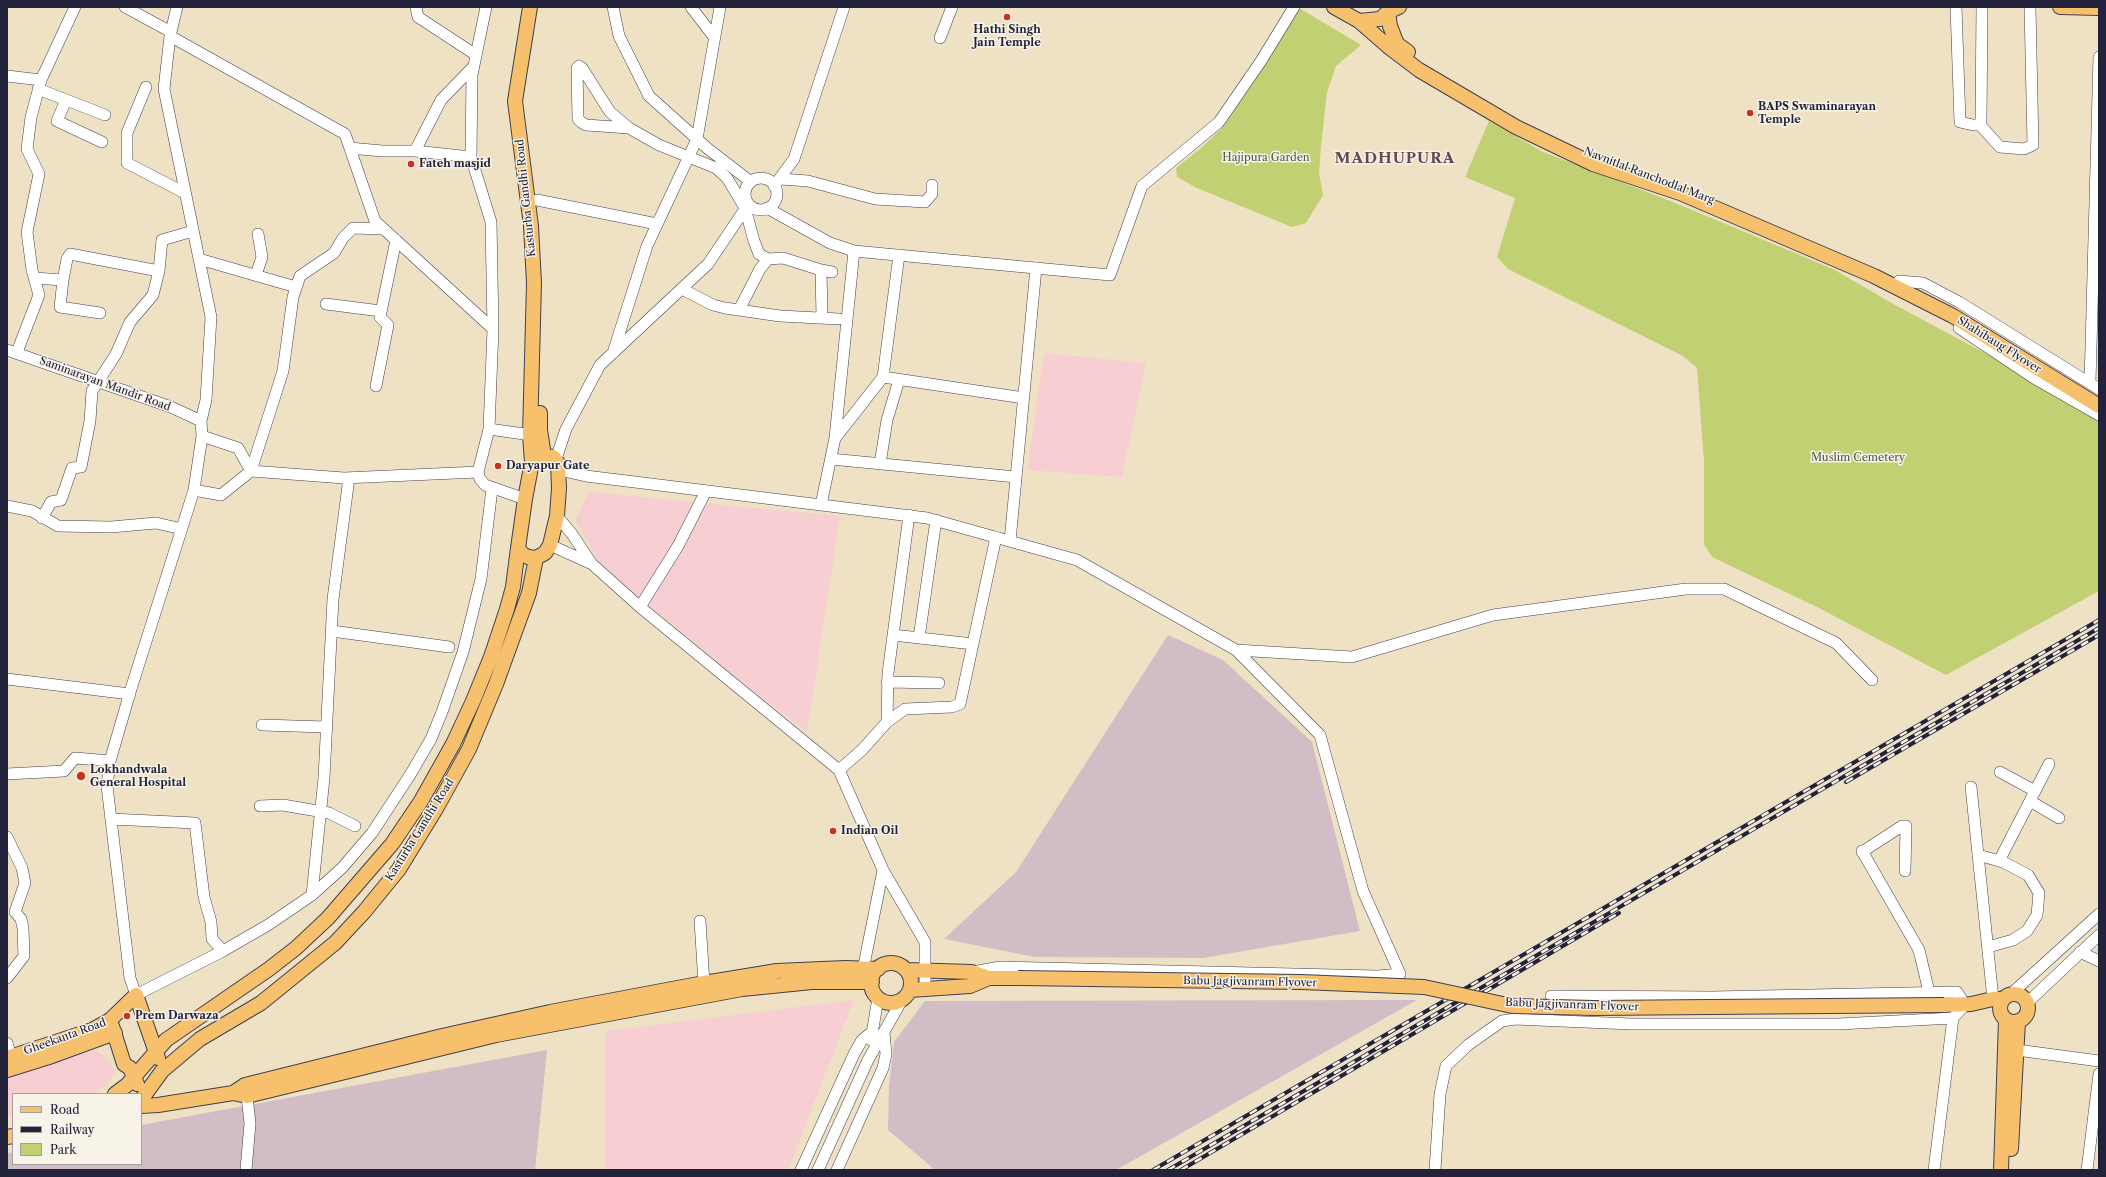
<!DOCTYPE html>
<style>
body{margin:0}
#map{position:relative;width:2106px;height:1177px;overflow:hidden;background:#efe1c4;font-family:"Libre Caslon Text",serif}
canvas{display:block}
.frame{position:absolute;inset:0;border:8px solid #22223b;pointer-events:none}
.legend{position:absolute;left:12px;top:1093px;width:130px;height:72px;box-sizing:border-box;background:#f7f3e8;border:1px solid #a29fa3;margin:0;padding:5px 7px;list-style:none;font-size:12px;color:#22223b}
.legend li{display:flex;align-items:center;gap:8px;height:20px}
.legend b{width:20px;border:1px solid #a29fa3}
</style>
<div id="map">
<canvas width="2106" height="1177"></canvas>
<div class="frame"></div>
<ul class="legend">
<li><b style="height:5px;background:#f7c06c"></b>Road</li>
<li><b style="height:5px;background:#22223b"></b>Railway</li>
<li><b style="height:11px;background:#c1d072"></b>Park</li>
</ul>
</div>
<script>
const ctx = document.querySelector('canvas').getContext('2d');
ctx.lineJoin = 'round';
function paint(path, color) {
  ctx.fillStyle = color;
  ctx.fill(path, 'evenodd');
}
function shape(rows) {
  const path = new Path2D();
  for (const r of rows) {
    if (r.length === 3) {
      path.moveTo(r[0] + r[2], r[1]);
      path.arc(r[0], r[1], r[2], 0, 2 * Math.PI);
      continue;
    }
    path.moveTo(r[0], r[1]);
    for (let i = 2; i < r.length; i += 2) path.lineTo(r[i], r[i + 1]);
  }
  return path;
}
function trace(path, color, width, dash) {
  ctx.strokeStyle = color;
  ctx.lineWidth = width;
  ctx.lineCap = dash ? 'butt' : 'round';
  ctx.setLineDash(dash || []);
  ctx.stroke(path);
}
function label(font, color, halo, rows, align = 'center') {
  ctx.font = font + ' "Libre Caslon Text",serif';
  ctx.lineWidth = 3;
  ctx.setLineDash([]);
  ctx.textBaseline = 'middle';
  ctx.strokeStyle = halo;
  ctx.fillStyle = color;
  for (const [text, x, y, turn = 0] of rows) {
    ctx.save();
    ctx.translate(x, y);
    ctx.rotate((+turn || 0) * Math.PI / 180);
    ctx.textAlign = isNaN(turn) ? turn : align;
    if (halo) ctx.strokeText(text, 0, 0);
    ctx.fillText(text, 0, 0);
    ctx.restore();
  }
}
paint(shape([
 [1044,353,1146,363,1122,477,1027,470],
 [589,492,840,516,807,731,744,686,682,632,604,570,575,520],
 [854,1000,788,1170,606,1170,606,1031],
 [96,1050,109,1059,115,1072,106,1086,92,1094,13,1094,13,1114,7,1115,7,1070,40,1061]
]), '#f7cfd2');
paint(shape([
 [1168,635,1223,660,1312,742,1360,931,1203,958,1035,957,944,939,1016,872],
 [1417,1000,1116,1170,935,1170,888,1130,889,1086,894,1042,925,1001],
 [547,1050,535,1170,7,1170,7,1153,13,1152,13,1164,141,1164,141,1125]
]), '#d2bdc6');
paint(shape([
 [1299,8,1361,45,1336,66,1327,92,1321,146,1319,173,1323,195,1306,223,1292,227,1197,188,1177,177,1176,168,1201,148,1224,126,1259,74],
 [1489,121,1543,152,1673,202,1833,269,1895,305,2099,414,2099,591,1946,675,1817,607,1712,557,1704,544,1704,461,1697,368,1683,356,1508,269,1497,257,1515,198,1465,177]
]), '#c1d072');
const minor = shape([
 [125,7,171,32],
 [177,7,170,36,164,89,211,317,206,400,201,421,202,436,194,490,131,689,110,761,107,786,130,978,136,995,223,951,268,925,312,895,342,868,372,833,410,775,431,739,442,712,463,652,481,579,492,489],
 [416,7,418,17,476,55],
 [486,7,472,75,471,157,491,222,493,329,489,429],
 [613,7,619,36,649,96,707,148,751,182],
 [691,7,714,37],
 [1956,7,1960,122,1973,125,1980,125,1981,122,1982,7],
 [170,36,345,134,375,221,493,329],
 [940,38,952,7],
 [7,76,41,80],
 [146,87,127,133,127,163,185,193],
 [38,89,105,115],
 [66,100,57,121,102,142],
 [1980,125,2000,147,2024,149,2033,145,2030,7],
 [629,128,586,125,581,122,578,119,577,68,579,66,582,68,610,112,629,128,659,145,716,168,727,178,745,208,754,241,759,254,768,259],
 [350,148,382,151,415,151,441,100,473,67],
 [415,151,471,157],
 [761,194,16],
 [781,179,808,181,875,199,925,202,932,194,932,185],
 [774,186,794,159,844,7],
 [537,200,657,224],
 [767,208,830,243,854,251,1110,275,1142,186,1219,122,1261,61,1294,7],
 [199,259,296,287],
 [821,270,822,318],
 [256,275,262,257,258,234],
 [34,278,63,280],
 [1899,281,1923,283,1959,302,2099,389],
 [682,289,713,305,725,308,780,316,839,319],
 [326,304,381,311],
 [739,310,760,269,768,259,783,258,821,270,832,272],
 [100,313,60,307,63,280,67,259,70,254,159,271],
 [1959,328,2034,378,2099,415],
 [7,350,171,407,201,421],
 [17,352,39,295,32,270,27,232,39,174,27,149,31,117,41,80,75,7],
 [613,353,647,246,697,139,720,7],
 [883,377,1024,398],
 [2090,383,2099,57],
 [376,386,388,325,380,317,396,240],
 [202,436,238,448,251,471],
 [836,437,883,377,899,255],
 [556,459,566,429,600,365,708,264,747,206],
 [831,459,1016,477],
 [880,464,887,420,899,380],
 [559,470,586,476,927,518,1077,560,1236,650,1320,735,1363,891,1400,974,1378,976,1000,967,973,972],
 [251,471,344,478,478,472],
 [194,490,221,495,251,471,283,371,293,297,300,276,334,253,343,238,353,228,383,229],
 [525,499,485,485,480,479,478,472,489,429,538,436],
 [821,505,835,438,854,251],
 [7,506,32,511,58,526,111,527,156,523,182,529],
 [557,516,572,534,592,564,640,607,839,770,883,870,925,942,925,989],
 [42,518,51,502,61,500,72,468,81,467,90,421,92,391,116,354,130,322,153,295,159,271,162,240,193,231],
 [1010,541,1036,268],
 [550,545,592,564],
 [640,607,678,546,706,491],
 [332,631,449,647],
 [893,635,973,644],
 [919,638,936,520],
 [1236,650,1352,657,1493,615,1686,589,1724,589,1836,643,1872,680],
 [7,679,130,694],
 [887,682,939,683],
 [887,722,888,673,909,515],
 [262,725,326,727],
 [839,770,862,750,887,722,905,709,952,707,960,704,996,537],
 [2000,772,2035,791],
 [7,774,64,771,75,758,110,761],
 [1971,787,1993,999],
 [2030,801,2059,818],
 [260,806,283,805,329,813,355,826],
 [111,819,195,823,204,897,211,922,212,939,223,951],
 [7,837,22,868,25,883,15,912],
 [1862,851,1919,950,1929,992],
 [1862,852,1902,826,1906,826,1905,871],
 [1978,855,2003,862,2028,875,2039,893,2037,915,2027,931,2013,940,1988,947],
 [1999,861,2049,764],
 [312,895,324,778,333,599,349,478],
 [700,921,704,983],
 [2080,952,2099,961],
 [862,975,883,870],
 [7,978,24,956,23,928,21,919,15,912],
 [2011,994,2099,914],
 [2027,1003,2099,935],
 [871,1040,878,998],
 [7,1043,11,1057],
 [2017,1050,2099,1061],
 [246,1088,250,1123,246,1170],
 [801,1170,854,1054,862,1040,872,1032],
 [818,1170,868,1060,902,1000],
 [837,1170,883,1068,886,1054,884,1033],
 [1435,1170,1440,1094,1446,1066,1468,1045,1502,1021,1515,1019,1631,1024,1839,1024,1953,1018,1965,1005,1957,992,1712,997,1551,996],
 [1934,1170,1953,1018],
 [2087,1170,2099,1074]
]);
const major = shape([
 [530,7,515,101,531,226,534,283,530,435,532,462],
 [1334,7,1359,21,1380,19,1388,12,1389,7],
 [1399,7,1388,12,1390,26,1397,44,1408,52],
 [2060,7,2099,8],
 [1359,21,1390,48,1419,70,1516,127,1593,164,1680,193,1874,276,1953,316,2099,406],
 [540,413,540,430,544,456],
 [544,456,553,457,558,463,559,488,557,516,550,545,545,553,536,558,528,557,522,554,518,548,525,499,532,462,544,456],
 [891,983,20],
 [907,970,972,972,989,978,1018,978],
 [910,990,970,986,989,978],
 [2014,1008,14],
 [1944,1005,1971,1004,1993,999,2003,999],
 [112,1026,124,1064,130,1068,137,1084],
 [7,1058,92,1030,110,1020,136,995,158,1058],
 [7,1070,52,1056,115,1033],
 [233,1093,245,1085,442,1036,550,1012,704,983,777,971,845,968,878,969],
 [115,1094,127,1085,166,1040,269,969,296,948,328,918,392,844,421,801,453,744,473,701,491,657,507,609,513,587,518,548],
 [141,1100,162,1071,200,1039,261,1003,335,943,364,912,399,869,437,807,469,749,496,684,529,593,536,558],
 [141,1106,158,1105,233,1093,247,1096,496,1035,742,989,812,982,872,982],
 [7,1137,13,1136],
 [2011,1149,2018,1021],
 [2001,1170,2006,1020]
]);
trace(minor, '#413f50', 12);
trace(major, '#413f50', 16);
trace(minor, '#fff', 11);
trace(major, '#f7c06c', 14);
const rail = shape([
 [1846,782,2099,635],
 [1153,1170,2099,620],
 [1168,1170,2099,628],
 [1181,1170,1619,913]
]);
trace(rail, '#22223b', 4);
trace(rail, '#f7f3e8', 2.5, [8]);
const majorBridge = shape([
 [1018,978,1301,982,1424,987,1512,1006,1594,1008,1944,1005]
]);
trace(majorBridge, '#413f50', 16, []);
trace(majorBridge, '#f7c06c', 14);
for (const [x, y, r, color] of [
 [1007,17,4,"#c8321e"],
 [1750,113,4,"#c8321e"],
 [411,164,4,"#c8321e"],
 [498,466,4,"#c8321e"],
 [81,776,5,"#c8321e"],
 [833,831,4,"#c8321e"],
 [127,1016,4,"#c8321e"]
]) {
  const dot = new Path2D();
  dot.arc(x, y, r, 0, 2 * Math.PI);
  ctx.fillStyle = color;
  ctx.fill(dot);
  trace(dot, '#f7f3e8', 1.5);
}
label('bold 11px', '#22223b', '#f7f3e8', [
 ["Hathi Singh",1007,30,"center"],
 ["Jain Temple",1007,43,"center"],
 ["BAPS Swaminarayan",1758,107],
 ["Temple",1758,120],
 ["Fateh masjid",419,164],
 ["Daryapur Gate",506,466],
 ["Lokhandwala",90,770],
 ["General Hospital",90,783],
 ["Indian Oil",841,831],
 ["Prem Darwaza",135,1016]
], 'left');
label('11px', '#52564c', '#f7f3e8', [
 ["Hajipura Garden",1266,158],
 ["Muslim Cemetery",1858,458]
]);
label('11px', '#22223b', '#f7f3e8', [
 ["Navnitlal Ranchodlal Marg",1649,176,21],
 ["Kasturba Gandhi Road",526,198,-96],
 ["Shahibaug Flyover",1999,345,32],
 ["Saminarayan Mandir Road",105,384,20],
 ["Kasturba Gandhi Road",420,830,-58],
 ["Babu Jagjivanram Flyover",1250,982,1],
 ["Babu Jagjivanram Flyover",1572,1005,2],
 ["Gheekanta Road",65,1037,-20]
]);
ctx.letterSpacing = '1px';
label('bold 15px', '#654952', '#f7f3e8', [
 ["MADHUPURA",1395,159]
]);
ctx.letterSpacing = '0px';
</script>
